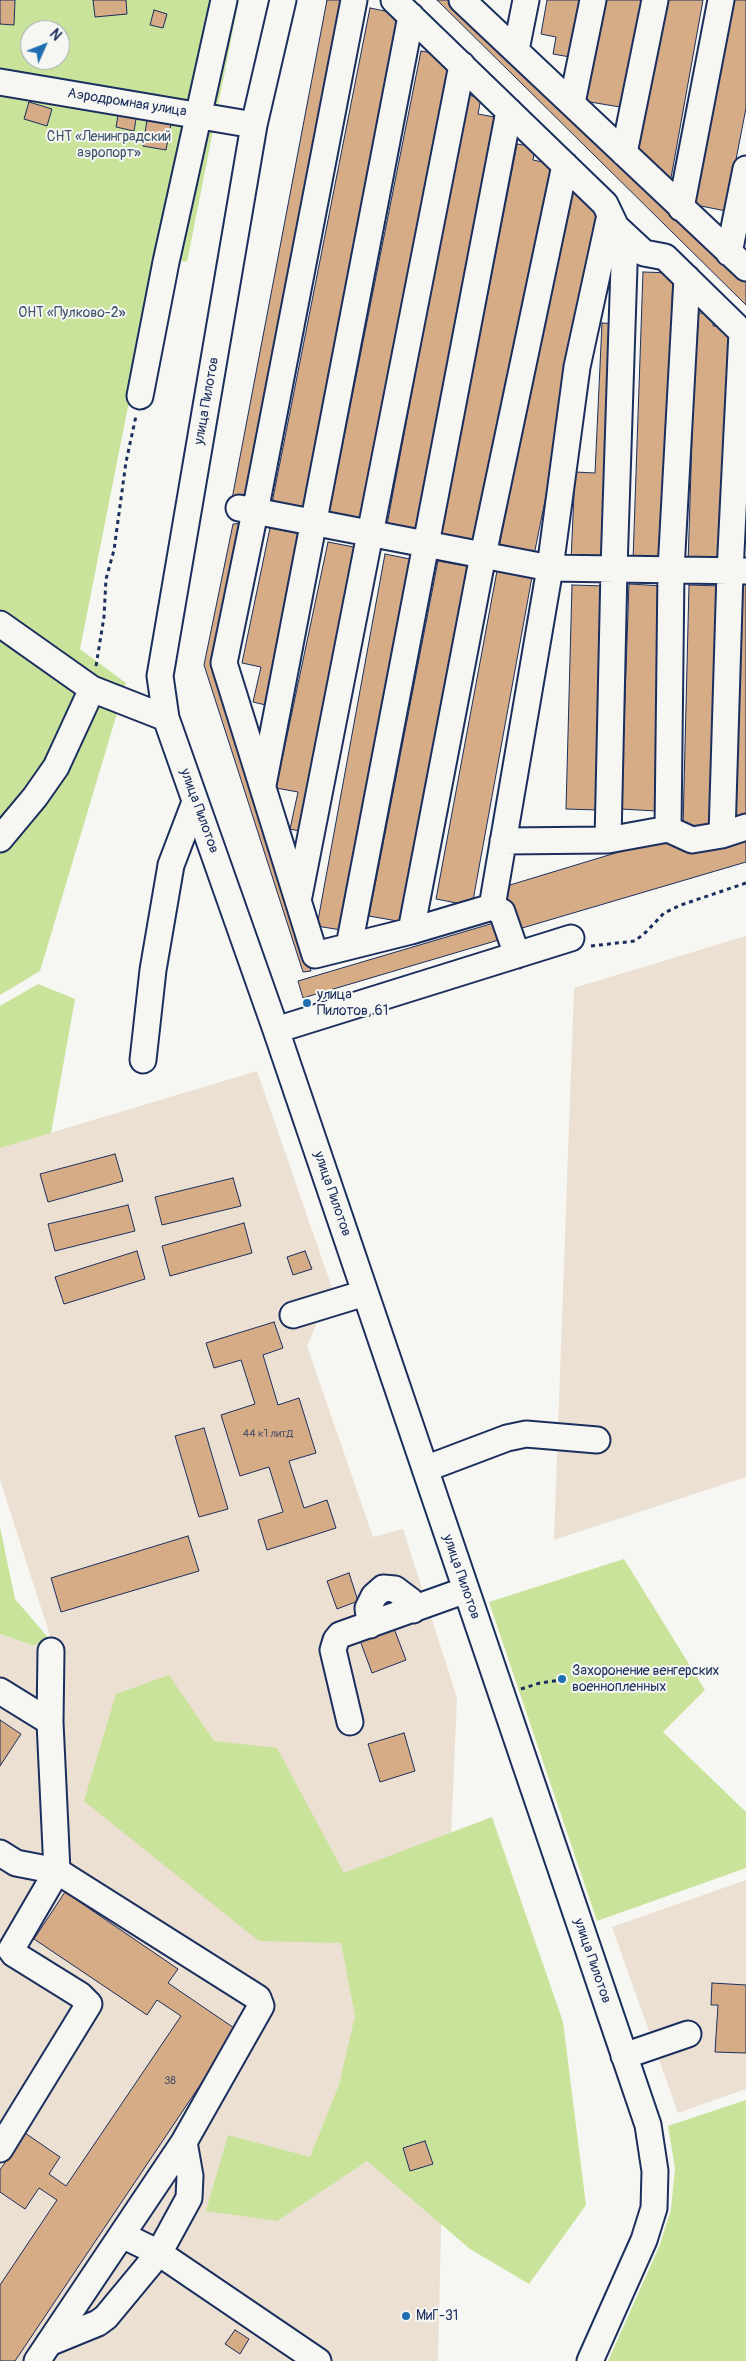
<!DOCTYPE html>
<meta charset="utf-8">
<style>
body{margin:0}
#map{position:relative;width:746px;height:2361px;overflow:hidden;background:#f6f6f2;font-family:Pangolin,sans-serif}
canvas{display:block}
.north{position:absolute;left:20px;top:20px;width:50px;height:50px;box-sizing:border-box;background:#f6f6f2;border:1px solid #9ea6b7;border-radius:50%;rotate:46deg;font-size:14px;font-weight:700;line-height:20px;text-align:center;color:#1b2f5e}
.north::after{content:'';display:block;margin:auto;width:18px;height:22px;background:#1f6fb2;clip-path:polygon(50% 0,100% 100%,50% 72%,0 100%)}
</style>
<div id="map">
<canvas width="746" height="2361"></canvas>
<div class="north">N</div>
</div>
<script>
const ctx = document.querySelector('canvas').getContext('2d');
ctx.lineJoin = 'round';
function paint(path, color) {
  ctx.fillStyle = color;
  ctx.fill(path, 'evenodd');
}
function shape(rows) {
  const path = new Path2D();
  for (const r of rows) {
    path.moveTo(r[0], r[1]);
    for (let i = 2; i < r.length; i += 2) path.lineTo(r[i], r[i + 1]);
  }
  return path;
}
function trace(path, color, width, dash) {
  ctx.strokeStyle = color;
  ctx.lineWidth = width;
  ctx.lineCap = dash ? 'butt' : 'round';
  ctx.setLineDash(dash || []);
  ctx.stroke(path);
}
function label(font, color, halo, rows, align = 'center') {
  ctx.font = font + ' Pangolin,sans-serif';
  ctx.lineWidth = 4;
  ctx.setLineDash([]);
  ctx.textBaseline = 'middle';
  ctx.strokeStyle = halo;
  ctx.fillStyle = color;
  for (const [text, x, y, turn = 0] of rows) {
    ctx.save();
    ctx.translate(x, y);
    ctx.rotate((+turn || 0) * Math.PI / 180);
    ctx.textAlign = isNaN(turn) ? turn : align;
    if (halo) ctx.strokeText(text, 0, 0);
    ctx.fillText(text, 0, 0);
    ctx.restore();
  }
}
paint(shape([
 [746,936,746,1477,554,1540,574,988],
 [257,1071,332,1288,307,1346,373,1537,403,1529,457,1698,449,1884,438,2361,0,2361,0,1634,32,1645,52,1642,0,1480,0,1148],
 [746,1880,746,2089,678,2113,612,1927]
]), '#ece0d2');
paint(shape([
 [0,0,239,0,187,262,158,255,80,649,126,683,40,971,0,995],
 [30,30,60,30,60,60,30,60],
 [38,984,75,999,51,1133,0,1148,0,1006],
 [0,1527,15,1599,52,1642,32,1645,0,1634],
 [624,1559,705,1690,663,1732,746,1812,746,1868,597,1921,489,1602],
 [169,1675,214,1741,277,1748,344,1873,492,1817,563,2022,586,2205,529,2284,470,2249,367,2161,277,2221,206,2211,228,2135,310,2157,339,2085,355,2016,341,1943,259,1941,84,1801,116,1694],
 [746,2100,746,2361,608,2361,659,2247,671,2210,675,2168,668,2126]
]), '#c9e49a');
const building = shape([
 [0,0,15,0,14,25,0,24,0,0],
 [93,0,126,0,127,14,95,17,93,0],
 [327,0,344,0,249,502,232,499,327,0],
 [437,0,455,0,746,282,746,305,437,0],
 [547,0,580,0,570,57,553,54,556,37,541,34,547,0],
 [604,0,645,0,626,108,584,101,604,0],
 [665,0,703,0,671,178,635,152,665,0],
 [731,0,746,0,746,108,726,211,691,204,731,0],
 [370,8,404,15,305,515,271,508,370,8],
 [154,10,167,14,163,28,150,25,154,10],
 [421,51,454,57,360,528,327,522,421,51],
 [468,95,481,98,478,114,500,118,421,537,386,530,468,95],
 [29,102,52,109,47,126,24,119,29,102],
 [119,109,137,113,134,131,116,127,119,109],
 [147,120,171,124,166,150,143,146,147,120],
 [517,144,535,147,533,160,552,164,478,546,440,539,517,144],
 [570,192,589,196,587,205,604,209,534,555,499,547,570,192],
 [643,272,673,273,664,561,633,560,643,272],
 [696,313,714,313,713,326,729,327,721,565,688,564,696,313],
 [602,323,618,324,606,562,571,560,575,472,595,473,602,323],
 [246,523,216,664,311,971,303,972,204,665,233,524,246,523],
 [270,528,306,535,270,706,253,702,261,667,242,663,270,528],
 [328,542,364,549,304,832,290,829,298,792,276,788,328,542],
 [385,554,410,559,341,930,317,926,385,554],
 [438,561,471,567,403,922,369,916,438,561],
 [497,571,532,577,472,906,436,899,497,571],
 [739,581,746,581,746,816,734,816,739,581],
 [629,584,664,586,657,811,621,809,629,584],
 [572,585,605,586,598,810,566,809,572,585],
 [689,585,721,586,715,829,683,828,689,585],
 [746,837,746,862,512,931,500,888,665,838,746,837],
 [497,922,502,939,303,998,298,981,497,922],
 [115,1154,123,1181,48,1202,40,1174,115,1154],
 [233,1178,241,1206,162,1225,155,1197,233,1178],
 [128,1205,135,1231,55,1251,48,1224,128,1205],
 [244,1223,252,1253,170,1276,162,1246,244,1223],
 [137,1251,145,1279,64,1304,55,1277,137,1251],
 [305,1251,312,1269,293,1275,287,1257,305,1251],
 [274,1322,283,1348,263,1355,278,1405,299,1398,316,1453,289,1461,304,1508,327,1500,336,1528,267,1550,258,1520,283,1512,269,1467,240,1476,221,1415,255,1404,241,1360,214,1368,206,1343,274,1322],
 [204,1428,228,1509,199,1517,175,1436,204,1428],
 [188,1536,199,1571,61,1612,51,1578,188,1536],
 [349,1573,358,1601,337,1609,327,1581,349,1573],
 [392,1623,406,1660,372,1673,358,1635,392,1623],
 [0,1720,21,1734,0,1766,0,1720],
 [404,1733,415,1771,380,1782,368,1744,404,1733],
 [65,1892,178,1969,168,1983,237,2030,15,2361,0,2361,0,2285,57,2200,39,2188,25,2209,0,2192,0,2170,25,2133,60,2157,49,2174,66,2186,181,2016,157,2000,147,2015,34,1939,65,1892],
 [712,1983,746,1985,746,2053,715,2052,718,2005,711,2005,712,1983],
 [425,2141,433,2164,410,2171,403,2148,425,2141],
 [235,2330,249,2339,240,2354,225,2344,235,2330]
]);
paint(building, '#d6ac87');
trace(building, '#1b2f5e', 1);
const minor = shape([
 [283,0,254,125,160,676,166,718,276,1030,648,2125,655,2171,654,2208,644,2240,590,2361],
 [354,0,255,512,224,663,315,955,411,931,492,907,550,568,577,367,610,215],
 [394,0,605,204,616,227,644,253,665,257,746,336],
 [462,0,746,268],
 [516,50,526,0],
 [0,82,254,125],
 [572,103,593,0],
 [624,153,655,0],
 [681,208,721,0],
 [729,253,746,169],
 [140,396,166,262,224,0],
 [239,508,550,568,746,571],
 [0,624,92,689,166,718],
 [263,785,411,16],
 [668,829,671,570,687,278],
 [722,835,730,572,742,332],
 [0,839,35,797,56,767,92,689],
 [608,840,614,569,625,236],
 [503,841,608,840,668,829,692,840,722,835,746,827],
 [299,896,462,65],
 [492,907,502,912,517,955],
 [411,931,483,555,565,165],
 [349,946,509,111],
 [276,1030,571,938],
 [143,1060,153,970,171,865,195,802],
 [293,1315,365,1293],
 [425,1469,507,1438,526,1434,597,1440],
 [370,1625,368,1608,374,1596,383,1588,395,1589,411,1601,413,1610],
 [0,1691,50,1722],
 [350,1722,333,1650,336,1640,340,1635,466,1590],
 [0,1853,16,1863,57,1871,258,1998,261,2006,184,2142,37,2361],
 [624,2056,688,2034],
 [0,2149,89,2004,80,1995,14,1954,11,1950,57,1871,50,1722,51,1651],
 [122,2235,159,2253,318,2361],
 [49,2343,98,2323,106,2317,159,2253,189,2198,190,2176,184,2142]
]);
trace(minor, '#1b2f5e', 29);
trace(shape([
 [96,666,104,617,106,579,114,550,126,462,136,416],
 [591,946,635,941,646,932,664,913,681,905,746,883],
 [521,1689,540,1683,561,1680]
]), '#1b2f5e', 3, [4, 4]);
trace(minor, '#f6f6f2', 25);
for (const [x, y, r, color] of [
 [307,1003,5,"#1f6fb2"],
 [562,1679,5,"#1f6fb2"],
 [406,2316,5,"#1f6fb2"]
]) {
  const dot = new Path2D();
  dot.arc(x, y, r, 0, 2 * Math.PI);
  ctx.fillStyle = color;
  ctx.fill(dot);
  trace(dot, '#f6f6f2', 2);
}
label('11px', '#4a4e68', null, [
 ["44 к1 литД",268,1434],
 ["38",170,2081]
]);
label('14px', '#1b2f5e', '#f6f6f2', [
 ["Аэродромная улица",127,103,9],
 ["улица Пилотов",207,401,-80],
 ["улица Пилотов",199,811,70],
 ["улица Пилотов",332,1194,71],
 ["улица Пилотов",461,1577,71],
 ["улица Пилотов",592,1961,71]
]);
label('14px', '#3e536a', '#f6f6f2', [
 ["СНТ «Ленинградский",109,137],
 ["аэропорт»",109,153],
 ["ОНТ «Пулково-2»",72,313]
]);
label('14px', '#1b2f5e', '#f6f6f2', [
 ["улица",317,995],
 ["Пилотов, 61",317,1011],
 ["Захоронение венгерских",572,1671],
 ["военнопленных",572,1687],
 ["МиГ-31",416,2316]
], 'left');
</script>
